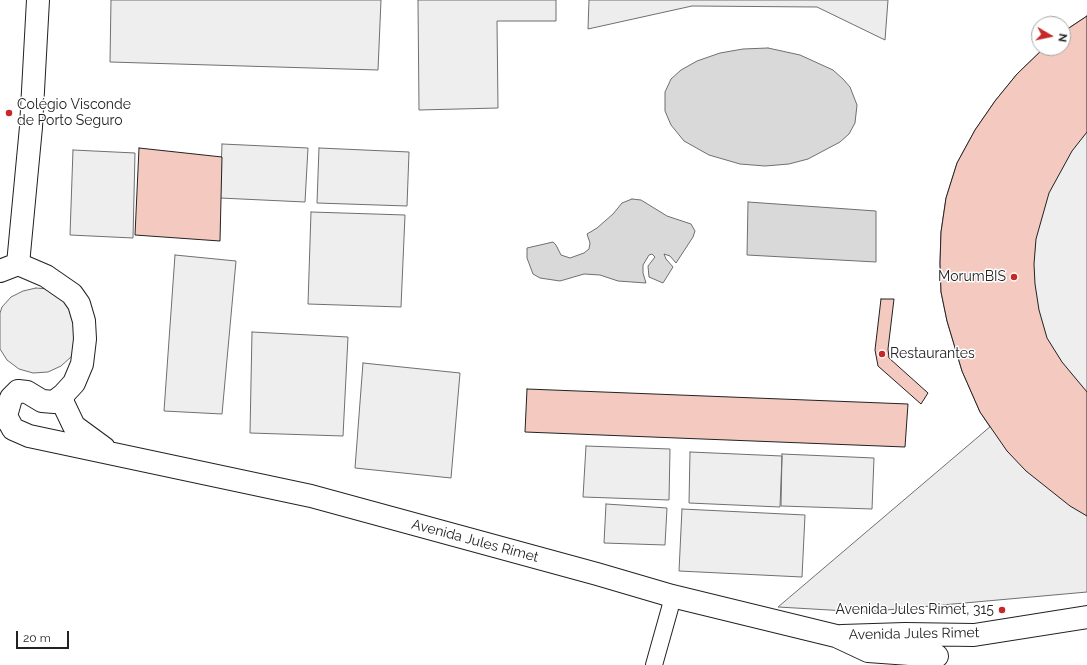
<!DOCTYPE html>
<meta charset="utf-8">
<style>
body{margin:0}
#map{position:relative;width:1087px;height:665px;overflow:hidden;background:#fff;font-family:Raleway,sans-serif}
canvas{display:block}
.north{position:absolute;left:1031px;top:16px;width:40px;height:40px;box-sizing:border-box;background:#fff;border:1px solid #a7a7a7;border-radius:50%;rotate:99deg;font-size:11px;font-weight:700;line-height:16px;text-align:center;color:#222}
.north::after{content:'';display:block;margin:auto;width:14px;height:18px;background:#c62828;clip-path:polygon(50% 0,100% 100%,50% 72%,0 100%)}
.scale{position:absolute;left:16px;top:631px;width:53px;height:18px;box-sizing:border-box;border:2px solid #222;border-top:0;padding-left:5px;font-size:12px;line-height:14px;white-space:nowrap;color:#222;-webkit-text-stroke:3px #fff;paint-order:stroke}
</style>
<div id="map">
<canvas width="1087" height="665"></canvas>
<div class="north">N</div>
<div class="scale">20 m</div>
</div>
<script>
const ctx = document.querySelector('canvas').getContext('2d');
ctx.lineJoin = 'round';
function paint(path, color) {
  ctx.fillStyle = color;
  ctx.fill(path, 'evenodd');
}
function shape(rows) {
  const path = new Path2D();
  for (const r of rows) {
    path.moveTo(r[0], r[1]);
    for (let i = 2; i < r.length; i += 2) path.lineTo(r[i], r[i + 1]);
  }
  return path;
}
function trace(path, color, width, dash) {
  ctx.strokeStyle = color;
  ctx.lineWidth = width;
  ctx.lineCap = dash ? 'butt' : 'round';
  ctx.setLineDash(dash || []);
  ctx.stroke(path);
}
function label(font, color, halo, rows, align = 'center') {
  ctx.font = font + ' Raleway,sans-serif';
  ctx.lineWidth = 3;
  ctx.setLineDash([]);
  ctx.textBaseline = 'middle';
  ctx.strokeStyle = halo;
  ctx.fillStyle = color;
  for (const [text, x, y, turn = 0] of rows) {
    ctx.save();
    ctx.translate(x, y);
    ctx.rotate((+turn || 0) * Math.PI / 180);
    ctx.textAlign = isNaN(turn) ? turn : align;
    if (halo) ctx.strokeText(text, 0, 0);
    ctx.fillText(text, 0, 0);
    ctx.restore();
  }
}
const green = shape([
 [111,0,381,0,378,70,110,62,111,0],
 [418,0,556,0,556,21,497,21,498,108,419,110,418,0],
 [1087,16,1087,516,992,430,980,412,962,371,947,321,941,292,940,263,941,232,946,198,957,163,975,130,995,101,1017,74,1044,48,1063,48,1063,32,1087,16],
 [222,144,308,148,305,202,220,198,222,144],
 [319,148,409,152,407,206,317,203,319,148],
 [73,150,135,153,133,238,70,235,73,150],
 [311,212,405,215,401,307,308,304,311,212],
 [175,255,236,261,222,414,164,411,175,255],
 [36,288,49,289,61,294,78,315,72,356,61,366,48,372,33,373,19,369,7,360,0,349,0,313,2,307,11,297,23,291,36,288],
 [252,332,348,337,343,436,250,433,252,332],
 [363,363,460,373,451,478,355,468,363,363],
 [586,446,670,449,669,500,583,497,586,446],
 [690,452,782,456,780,507,689,503,690,452],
 [782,454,874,458,872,509,781,506,782,454],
 [606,504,667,508,665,545,604,543,606,504],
 [682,509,805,515,802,577,679,571,682,509]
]);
paint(green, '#eee');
trace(green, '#6f6f6f', 1);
const parking = shape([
 [589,0,888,0,885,40,817,7,692,6,588,29,589,0],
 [998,420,1087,505,1087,592,864,612,778,607,998,420]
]);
paint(parking, '#ededed');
trace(parking, '#6f6f6f', 1);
const water = shape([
 [768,48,800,55,833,70,843,79,850,87,857,105,855,123,849,134,840,142,808,159,789,164,765,166,740,164,709,155,684,141,671,125,665,111,665,92,671,79,681,70,697,61,720,53,743,49,768,48],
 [632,199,641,200,667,216,691,224,695,231,693,237,676,263,670,256,664,254,666,259,673,267,663,283,649,277,648,266,655,257,652,254,649,255,643,265,643,273,646,283,618,281,600,275,584,274,560,281,540,278,533,274,527,258,527,248,553,242,556,245,561,255,570,258,584,253,589,249,590,243,587,234,597,228,613,214,622,203,632,199],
 [748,202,876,211,876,262,747,255,748,202]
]);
paint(water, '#d9d9d9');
trace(water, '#6f6f6f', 1);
const building = shape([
 [1087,16,1087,132,1072,151,1049,193,1036,239,1034,264,1035,284,1039,310,1047,338,1062,362,1087,392,1087,516,1070,506,1026,471,1007,451,980,412,962,371,947,321,941,292,940,263,941,232,946,198,957,163,975,130,995,101,1017,74,1044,48,1063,48,1063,32,1087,16],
 [139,148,222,157,220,241,135,235,139,148],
 [881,299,894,299,888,349,889,358,928,393,921,404,878,366,875,350,881,299],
 [527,389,908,404,905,447,525,432,527,389]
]);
paint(building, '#f3c9c0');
trace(building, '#222', 1);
const street = shape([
 [654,665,670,608,672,596]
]);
const secondary = shape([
 [18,264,31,127,38,0],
 [0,271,18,264,46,276,72,294,79,304,84,321,85,339,82,364,74,383,63,395,54,402,42,401,27,392,18,391,11,398,6,416,0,418],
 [63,395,63,403,74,426,104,448],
 [6,416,13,429,29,436,311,496,597,574,672,596,836,636,868,651,937,656],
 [842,636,905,634,974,635,1087,617]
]);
trace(street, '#222', 18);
trace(secondary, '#222', 24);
trace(street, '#fff', 16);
trace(secondary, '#fff', 22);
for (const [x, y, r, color] of [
 [9,113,4,"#c62828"],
 [1014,277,4,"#c62828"],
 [882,354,4,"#c62828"],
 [1002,610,4,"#c62828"]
]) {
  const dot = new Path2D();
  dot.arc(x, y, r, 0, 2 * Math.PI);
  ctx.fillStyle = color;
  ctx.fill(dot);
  trace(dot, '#fff', 1.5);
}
label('14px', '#222', '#fff', [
 ["Colégio Visconde",17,105],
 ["de Porto Seguro",17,121],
 ["MorumBIS",1006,277,"right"],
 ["Restaurantes",890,354],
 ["Avenida Jules Rimet, 315",994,610,"right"]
], 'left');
label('14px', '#222', '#fff', [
 ["Avenida Jules Rimet",475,541,15],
 ["Avenida Jules Rimet",914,634,-1]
]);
</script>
